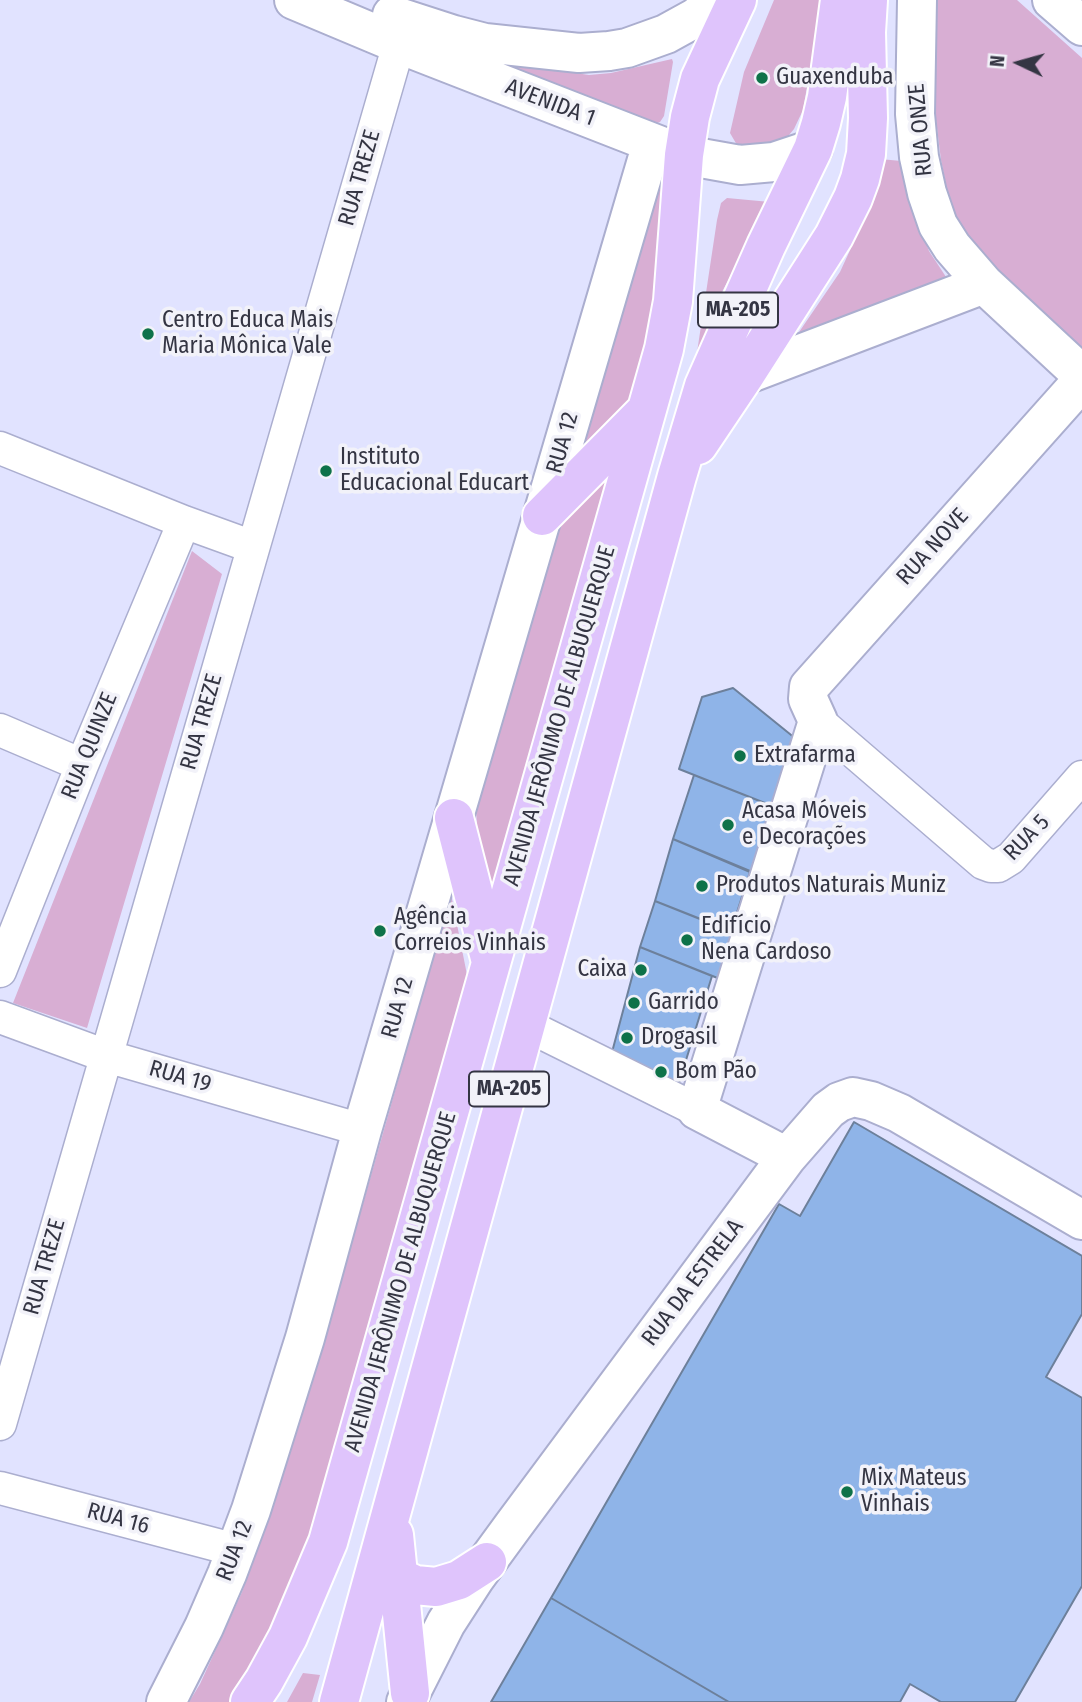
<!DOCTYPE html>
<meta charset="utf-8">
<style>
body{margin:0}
#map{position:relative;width:1082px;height:1702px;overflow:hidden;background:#e1e3ff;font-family:"Fira Sans Condensed",sans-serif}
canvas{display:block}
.north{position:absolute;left:984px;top:28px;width:70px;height:70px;-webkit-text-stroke:5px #f2f2f9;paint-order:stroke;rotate:275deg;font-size:19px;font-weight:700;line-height:28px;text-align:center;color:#343543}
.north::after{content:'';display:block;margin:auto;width:24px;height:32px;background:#343543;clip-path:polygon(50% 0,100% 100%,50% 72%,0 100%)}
</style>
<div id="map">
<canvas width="1082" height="1702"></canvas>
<div class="north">N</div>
</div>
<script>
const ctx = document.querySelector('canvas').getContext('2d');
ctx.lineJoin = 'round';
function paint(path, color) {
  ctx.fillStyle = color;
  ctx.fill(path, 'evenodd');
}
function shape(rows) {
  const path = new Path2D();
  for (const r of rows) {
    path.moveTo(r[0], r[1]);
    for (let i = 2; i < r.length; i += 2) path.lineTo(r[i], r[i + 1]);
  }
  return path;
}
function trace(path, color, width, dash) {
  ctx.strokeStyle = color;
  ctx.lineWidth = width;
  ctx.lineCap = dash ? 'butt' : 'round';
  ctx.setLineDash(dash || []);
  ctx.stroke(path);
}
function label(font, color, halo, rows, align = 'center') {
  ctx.font = font + ' "Fira Sans Condensed",sans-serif';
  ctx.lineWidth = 7;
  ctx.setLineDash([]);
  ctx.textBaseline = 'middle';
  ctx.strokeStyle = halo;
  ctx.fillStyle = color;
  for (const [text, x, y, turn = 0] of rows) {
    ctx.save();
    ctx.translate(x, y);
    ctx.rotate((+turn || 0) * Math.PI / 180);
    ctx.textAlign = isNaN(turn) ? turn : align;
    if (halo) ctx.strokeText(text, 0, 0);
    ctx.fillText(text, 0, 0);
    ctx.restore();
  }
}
paint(shape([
 [774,0,821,0,807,87,803,110,794,129,784,141,747,148,737,145,730,133,744,72],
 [936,0,1017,0,1082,58,1082,348,983,263,951,209,941,160,934,104],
 [672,59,673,62,664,116,660,122,657,123,648,122,501,69,502,62,589,75,611,73],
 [880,159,901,161,913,210,929,251,950,283,795,338,840,272,874,198],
 [662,173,667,178,669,201,640,390,587,460,576,451],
 [727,198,770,202,723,290,696,359,717,220,721,203],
 [611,467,499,887,491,889,477,827,476,810,554,530],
 [192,551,222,574,87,1028,13,1003],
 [451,894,469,985,301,1568,270,1636,232,1702,189,1702,200,1684,242,1592,278,1488,312,1383],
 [303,1673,320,1675,312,1702,287,1702]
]), '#d8aed3');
const building = shape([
 [733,688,801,743,780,809,679,769,702,697,733,688],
 [694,775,780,809,762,876,673,839,694,775],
 [673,839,750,872,731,931,655,901,673,839],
 [655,901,735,933,720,979,640,947,655,901],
 [640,947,712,976,678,1086,611,1056,640,947],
 [854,1122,1082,1256,1082,1314,1046,1377,1082,1398,1082,1586,1015,1702,941,1702,910,1684,900,1702,729,1702,551,1598,779,1204,800,1216,854,1122],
 [551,1598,729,1702,491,1702,551,1598]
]);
paint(building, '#8fb4e8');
trace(building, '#6d809b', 2);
const minor = shape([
 [0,448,184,522,253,547],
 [818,721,983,863,991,866,998,866,1011,858,1082,777],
 [0,730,82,765],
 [0,971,82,765,184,522],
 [0,1017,106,1056,362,1130],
 [526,1025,697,1110],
 [0,1424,405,23],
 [0,1488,236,1550]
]);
const tertiary = shape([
 [294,0,399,44,684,155,740,165,774,162,813,149],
 [917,0,915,114,919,157,927,193,938,225,952,247,984,284,1082,375],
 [1052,0,1082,26],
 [392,15,454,35,485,43,579,53,609,51,627,48,666,34,695,18,719,0],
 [745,375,984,284],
 [787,1157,697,1110,818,721,808,699,809,687,1082,381],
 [166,1702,204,1627,227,1574,251,1510,305,1338,362,1130,652,143],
 [406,1702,446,1623,475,1578,513,1526,787,1157,828,1110,839,1102,853,1097,871,1101,899,1113,1082,1220]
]);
const primary = shape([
 [698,445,745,375,834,236,853,198,860,179,866,154,868,118,866,32,868,0],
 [542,516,645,412],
 [454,818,491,962],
 [394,1535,410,1693],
 [398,1577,415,1585,436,1587,459,1580,487,1562],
 [250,1702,264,1681,288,1637,328,1542,664,349,673,301,684,155,690,117,700,79,737,0],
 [339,1702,677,476,704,386,766,246,813,149,821,123,827,97,840,0]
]);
trace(minor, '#abaecf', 35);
trace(tertiary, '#abaecf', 42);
trace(primary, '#fff', 42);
trace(minor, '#fff', 32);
trace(tertiary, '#fff', 38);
trace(primary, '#dfc4fc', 38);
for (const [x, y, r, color] of [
 [762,78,7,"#0e7249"],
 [148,334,7,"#0e7249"],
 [326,471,7,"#0e7249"],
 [740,756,7,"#0e7249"],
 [728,825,7,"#0e7249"],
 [702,886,7,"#0e7249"],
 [380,931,7,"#0e7249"],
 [687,940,7,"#0e7249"],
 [641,970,7,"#0e7249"],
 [634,1003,7,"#0e7249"],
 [627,1038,7,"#0e7249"],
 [661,1072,7,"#0e7249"],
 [847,1492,7,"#0e7249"]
]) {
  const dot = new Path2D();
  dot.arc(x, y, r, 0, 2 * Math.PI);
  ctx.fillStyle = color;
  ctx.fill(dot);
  trace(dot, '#f2f2f9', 2.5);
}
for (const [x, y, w] of [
 [738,310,80],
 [509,1089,80]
]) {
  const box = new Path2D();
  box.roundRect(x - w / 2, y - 17.5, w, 35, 5);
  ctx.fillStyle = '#f2f2f9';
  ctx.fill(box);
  trace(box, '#343543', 2);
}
label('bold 21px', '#343543', null, [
 ["MA-205",738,310],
 ["MA-205",509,1089]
]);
label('23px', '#343543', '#f2f2f9', [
 ["Guaxenduba",776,78],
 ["Centro Educa Mais",162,321],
 ["Maria Mônica Vale",162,347],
 ["Instituto",340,458],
 ["Educacional Educart",340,484],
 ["Extrafarma",754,756],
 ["Acasa Móveis",742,812],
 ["e Decorações",742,838],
 ["Produtos Naturais Muniz",716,886],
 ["Agência",394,918],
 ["Correios Vinhais",394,944],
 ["Edifício",701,927],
 ["Nena Cardoso",701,953],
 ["Caixa",627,970,"right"],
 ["Garrido",648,1003],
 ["Drogasil",641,1038],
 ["Bom Pão",675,1072],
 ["Mix Mateus",861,1479],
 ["Vinhais",861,1505]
], 'left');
label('23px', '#343543', '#f2f2f9', [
 ["AVENIDA 1",550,103,21],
 ["RUA ONZE",921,130,-95],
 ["RUA TREZE",360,178,-74],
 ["RUA 12",563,443,-74],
 ["RUA NOVE",933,547,-48],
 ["AVENIDA JERÔNIMO DE ALBUQUERQUE",560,716,-74],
 ["RUA TREZE",202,722,-74],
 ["RUA QUINZE",90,746,-68],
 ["RUA 5",1027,838,-46],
 ["RUA 12",398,1008,-74],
 ["RUA 19",180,1077,16],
 ["RUA TREZE",45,1267,-74],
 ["AVENIDA JERÔNIMO DE ALBUQUERQUE",401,1282,-74],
 ["RUA DA ESTRELA",693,1283,-53],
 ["RUA 16",118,1519,15],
 ["RUA 12",235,1551,-69]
]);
</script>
